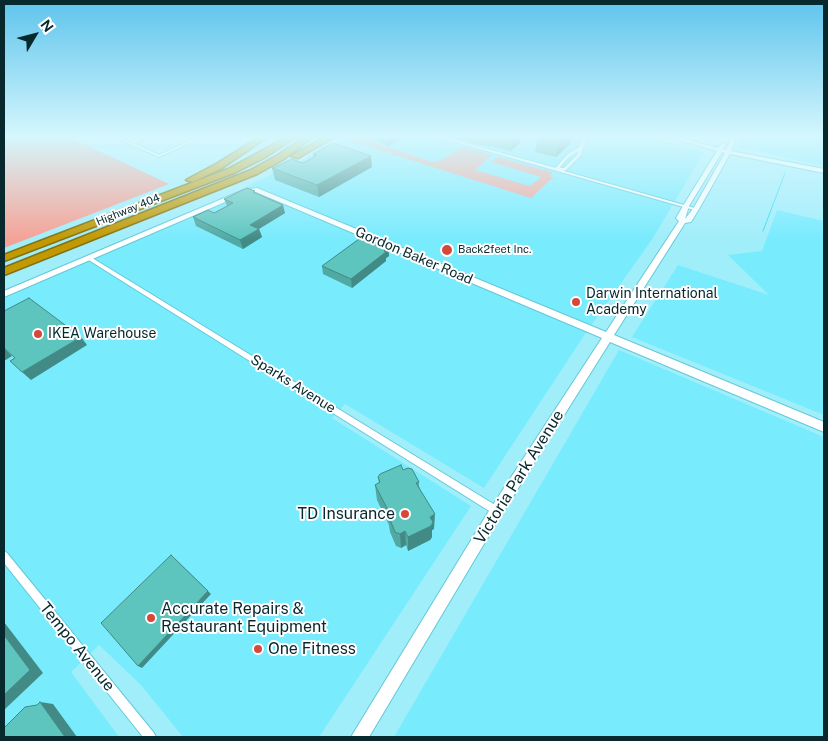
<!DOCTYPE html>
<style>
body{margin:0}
#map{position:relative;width:828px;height:741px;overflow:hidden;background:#a1eefb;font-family:"Public Sans",sans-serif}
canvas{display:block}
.frame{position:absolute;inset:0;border:5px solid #07292e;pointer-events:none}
.north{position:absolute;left:10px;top:10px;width:50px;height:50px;-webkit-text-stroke:4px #fff;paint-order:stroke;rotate:53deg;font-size:14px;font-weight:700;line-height:20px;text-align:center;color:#07292e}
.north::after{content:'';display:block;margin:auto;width:18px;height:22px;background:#07292e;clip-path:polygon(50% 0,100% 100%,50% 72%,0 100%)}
</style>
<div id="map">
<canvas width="828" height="741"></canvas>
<div class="frame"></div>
<div class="north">N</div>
</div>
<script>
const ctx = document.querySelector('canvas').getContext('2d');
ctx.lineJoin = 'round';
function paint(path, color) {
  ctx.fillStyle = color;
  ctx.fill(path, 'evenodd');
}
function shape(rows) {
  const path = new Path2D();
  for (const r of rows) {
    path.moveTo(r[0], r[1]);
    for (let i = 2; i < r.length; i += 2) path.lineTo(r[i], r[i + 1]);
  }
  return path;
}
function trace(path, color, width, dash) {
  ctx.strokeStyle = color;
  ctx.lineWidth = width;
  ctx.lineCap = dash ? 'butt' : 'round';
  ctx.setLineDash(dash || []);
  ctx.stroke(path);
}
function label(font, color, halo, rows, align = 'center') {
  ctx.font = font + ' "Public Sans",sans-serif';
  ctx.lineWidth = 4;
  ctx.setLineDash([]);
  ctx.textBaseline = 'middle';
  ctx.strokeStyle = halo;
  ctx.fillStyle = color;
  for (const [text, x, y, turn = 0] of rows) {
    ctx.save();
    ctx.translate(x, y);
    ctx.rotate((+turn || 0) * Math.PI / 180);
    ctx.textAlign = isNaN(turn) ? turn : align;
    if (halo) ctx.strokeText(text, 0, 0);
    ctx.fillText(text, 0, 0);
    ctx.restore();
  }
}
paint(shape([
 [353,136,641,136,704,152,653,238,585,334,484,488,345,404,332,418,471,506,319,737,183,737,141,685,99,645,71,672,119,737,4,737,4,297,250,192,247,186],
 [743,136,824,136,824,166,737,147],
 [777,210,824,221,824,415,632,337,678,265,769,295,728,255,762,251],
 [619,350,824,437,824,737,394,737]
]), '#78ebfd');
paint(shape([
 [4,136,67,136,169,184,4,248],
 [354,136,373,136,370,138,379,141,376,143,432,162,439,161,463,147,492,155,475,170,530,186,541,177,491,162,498,157,552,172,550,176,555,180,551,179,531,198,347,140]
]), '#f5a296');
trace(shape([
 [763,231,785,173]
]), '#30dbf2', 1);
const street = shape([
 [111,136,117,136,130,142,145,136,152,136,133,143,159,155,200,136,206,136,159,157,111,136],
 [434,136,441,136,556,168,557,166,567,155,579,147,583,136,587,136,581,155,566,170,564,171,698,209,694,210,434,136],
 [578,151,577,155,564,168,561,168,560,167,569,157,578,151],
 [89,256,500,508,501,511,500,514,497,515,494,514,87,259,87,257,89,256],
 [4,551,7,553,154,733,156,737,143,737,4,563,4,551]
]);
const secondary = shape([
 [664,136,675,136,718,148,723,143,726,145,723,149,726,150,729,142,729,136,735,136,735,142,731,151,824,169,824,173,730,154,699,209,691,222,685,223,614,335,824,422,824,432,610,342,497,522,369,737,351,737,487,514,602,338,256,192,246,193,4,297,4,291,243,190,257,188,606,332,679,221,676,218,683,206,717,151,664,136],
 [722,152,725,153,693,209,685,219,689,206,722,152]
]);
const highway = shape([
 [261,136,269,136,222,168,193,182,186,180,216,164,261,136],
 [289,136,297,136,264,158,234,173,4,261,4,255,228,169,289,136],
 [306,136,314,136,284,159,257,174,4,275,4,268,251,170,278,155,306,136],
 [327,136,336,136,298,158,291,156,327,136]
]);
trace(street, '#62c8d8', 2);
trace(secondary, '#62c8d8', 2);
trace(highway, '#817211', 3);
paint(street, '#fff');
paint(secondary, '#fff');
paint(highway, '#c39901');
paint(shape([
 [371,136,405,136,388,146,371,138],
 [455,136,521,136,519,144,510,151,491,146,485,146,455,138],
 [538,136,572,136,570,144,556,157,535,152],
 [313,154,372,167,319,197,275,180,272,168,303,163,314,157],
 [256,194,285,213,259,229,262,237,243,249,196,226,193,217,214,213,227,206,224,199],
 [388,248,389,256,386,258,386,261,352,288,323,274,322,266],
 [403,470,419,482,419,486,434,529,432,530,432,537,430,540,408,551,406,545,401,548,396,546,390,532,389,525,377,500,375,485,379,483,378,477]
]), '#51a9a3');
paint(shape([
 [392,136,405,136,388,146,388,138],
 [516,136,521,136,519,144,510,151,512,140],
 [560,136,572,136,570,144,556,157],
 [371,156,372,167,319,197,317,185],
 [283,205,285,213,252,233,250,225],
 [259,229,262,237,243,249,240,240],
 [388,248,389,256,386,258,386,261,352,288,351,279],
 [81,337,87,345,31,380,22,372],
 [4,348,12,356,4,361],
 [435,514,434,529,432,530,432,537,430,540,408,551,408,537,430,517],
 [405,531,406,545,401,548,400,534],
 [171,555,211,594,142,668,138,666],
 [4,622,43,673,4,710],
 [40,702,53,704,77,737,65,737]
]), '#428a85');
const building = shape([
 [499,136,516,136,512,140,499,136],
 [333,143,371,156,317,185,272,168,292,159,303,163,317,155,313,154,333,143],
 [247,188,255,191,253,192,283,205,250,225,259,229,240,240,193,217,208,210,214,213,233,203,224,199,247,188],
 [365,238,388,248,384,251,386,252,351,279,322,266,359,239,365,238],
 [29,298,81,337,22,372,10,361,15,358,4,348,4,311,29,298],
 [401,465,403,470,408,468,412,469,419,482,416,483,435,514,430,517,433,522,431,526,408,537,405,531,400,534,395,532,389,517,391,516,375,485,380,482,378,477,380,474,401,465],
 [171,555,208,591,138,666,101,623,171,555],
 [4,635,30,670,4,695,4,635],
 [40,702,65,737,4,737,4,728,25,707,37,705,40,702]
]);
paint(building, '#5ec5be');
trace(building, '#428a85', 1);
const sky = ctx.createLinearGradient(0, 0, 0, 240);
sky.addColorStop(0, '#5ec4ec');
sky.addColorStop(0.57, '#d5f7fd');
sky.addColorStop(1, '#d5f7fd00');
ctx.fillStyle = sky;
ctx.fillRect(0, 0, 828, 240);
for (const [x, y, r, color] of [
 [447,250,6,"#d6493a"],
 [576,302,5,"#d6493a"],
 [38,334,5,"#d6493a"],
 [405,514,5,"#d6493a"],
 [151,618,5,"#d6493a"],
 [258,649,5,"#d6493a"]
]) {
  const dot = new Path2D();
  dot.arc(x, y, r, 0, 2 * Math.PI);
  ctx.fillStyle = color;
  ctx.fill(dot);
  trace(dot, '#fff', 2);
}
label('11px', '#07292e', '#fff', [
 ["Highway 404",128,210,-22]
]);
label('11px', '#07292e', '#fff', [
 ["Back2feet Inc.",458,250]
], 'left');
label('14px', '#07292e', '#fff', [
 ["Gordon Baker Road",414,256,23],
 ["Sparks Avenue",293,384,32]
]);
label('14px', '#07292e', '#fff', [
 ["Darwin International",586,294],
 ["Academy",586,310],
 ["IKEA Warehouse",48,334]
], 'left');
label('16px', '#07292e', '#fff', [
 ["Victoria Park Avenue",519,477,-58],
 ["Tempo Avenue",77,647,51]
]);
label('16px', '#07292e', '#fff', [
 ["TD Insurance",395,514,"right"],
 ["Accurate Repairs &",161,609],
 ["Restaurant Equipment",161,627],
 ["One Fitness",268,649]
], 'left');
</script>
